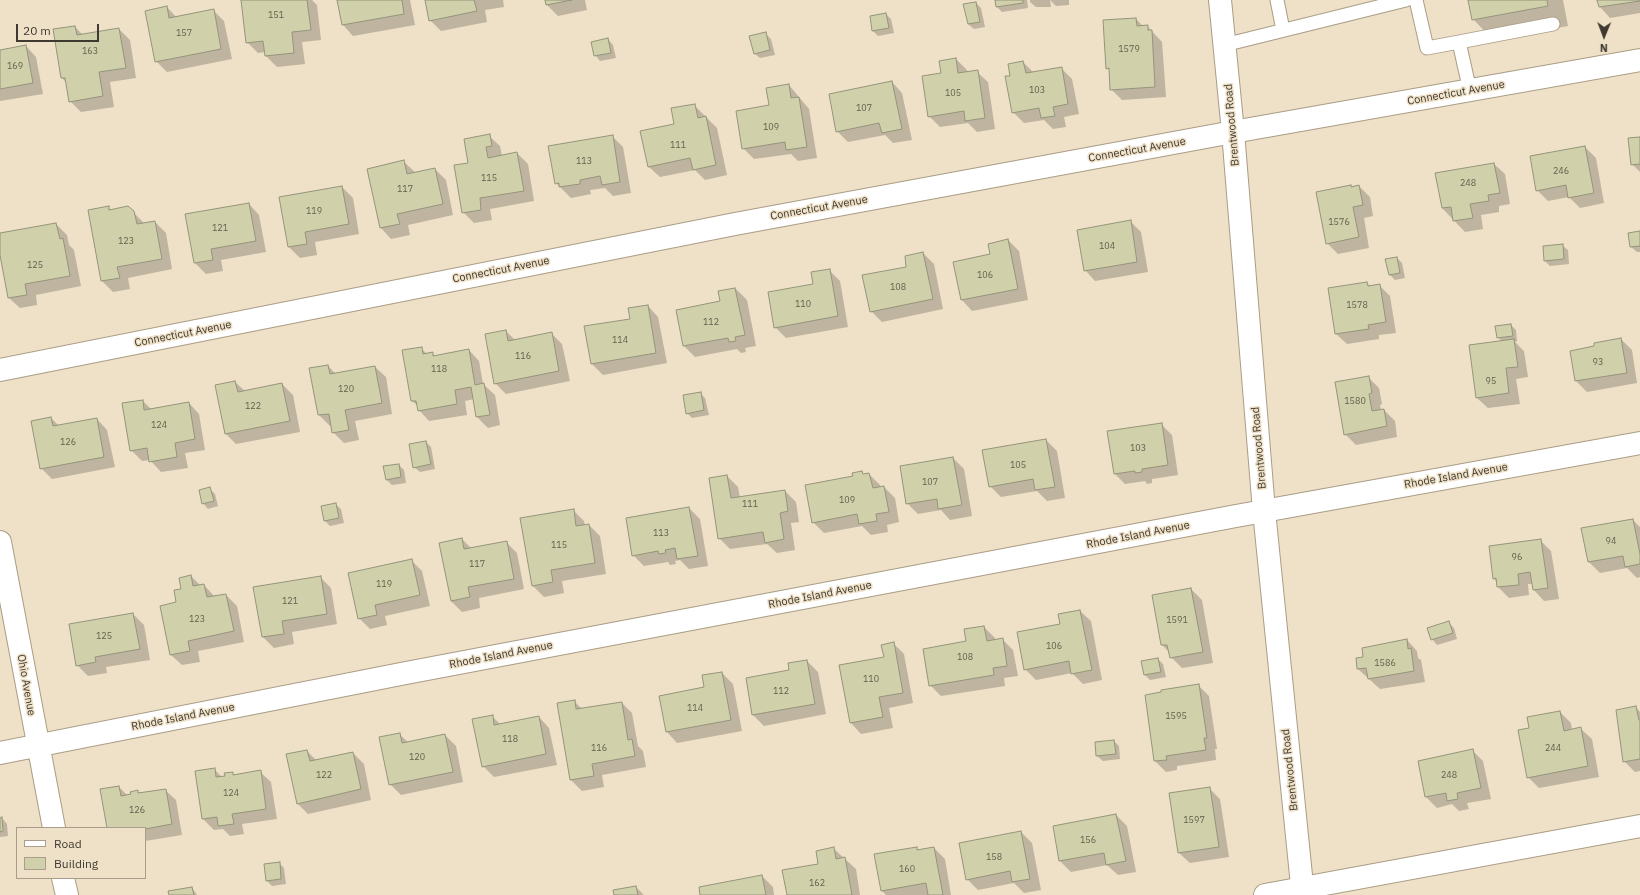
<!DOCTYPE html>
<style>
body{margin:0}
#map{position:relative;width:1640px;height:895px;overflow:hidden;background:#efe1c8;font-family:"IBM Plex Sans",sans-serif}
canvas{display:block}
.legend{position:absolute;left:16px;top:827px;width:130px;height:52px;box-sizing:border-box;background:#efe1c8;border:1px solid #a99e8b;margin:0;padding:5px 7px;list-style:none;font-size:12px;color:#3f392f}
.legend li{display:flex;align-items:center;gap:8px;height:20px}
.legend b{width:20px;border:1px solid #a99e8b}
.north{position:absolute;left:1584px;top:16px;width:40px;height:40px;-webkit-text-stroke:3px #efe1c8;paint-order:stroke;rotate:181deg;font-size:11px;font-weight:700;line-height:16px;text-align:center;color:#3f392f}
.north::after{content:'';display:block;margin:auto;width:14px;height:18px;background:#3f392f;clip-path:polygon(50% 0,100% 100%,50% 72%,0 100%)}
.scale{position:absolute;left:16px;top:24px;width:83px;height:18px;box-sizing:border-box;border:2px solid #3f392f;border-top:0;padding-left:5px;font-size:12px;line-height:14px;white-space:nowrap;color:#3f392f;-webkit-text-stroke:3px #efe1c8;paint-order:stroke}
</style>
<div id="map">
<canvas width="1640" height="895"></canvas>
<ul class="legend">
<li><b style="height:5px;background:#fff"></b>Road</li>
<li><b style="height:11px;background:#d0d1aa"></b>Building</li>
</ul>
<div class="north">N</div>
<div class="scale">20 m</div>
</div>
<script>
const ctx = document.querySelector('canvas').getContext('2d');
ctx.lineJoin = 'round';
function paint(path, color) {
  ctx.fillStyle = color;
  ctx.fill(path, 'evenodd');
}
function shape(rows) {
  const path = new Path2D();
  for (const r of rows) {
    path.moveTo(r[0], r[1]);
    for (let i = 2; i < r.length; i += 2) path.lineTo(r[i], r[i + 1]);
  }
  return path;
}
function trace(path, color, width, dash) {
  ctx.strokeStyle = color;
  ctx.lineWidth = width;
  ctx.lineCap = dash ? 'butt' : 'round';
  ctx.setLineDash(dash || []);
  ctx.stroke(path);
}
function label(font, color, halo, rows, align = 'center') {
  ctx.font = font + ' "IBM Plex Sans",sans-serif';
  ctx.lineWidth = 3;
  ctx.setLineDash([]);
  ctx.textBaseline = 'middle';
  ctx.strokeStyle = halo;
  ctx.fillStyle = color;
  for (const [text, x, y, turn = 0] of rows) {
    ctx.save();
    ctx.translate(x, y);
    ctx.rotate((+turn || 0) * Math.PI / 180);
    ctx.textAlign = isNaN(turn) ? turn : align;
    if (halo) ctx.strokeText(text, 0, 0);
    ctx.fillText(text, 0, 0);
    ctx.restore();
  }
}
paint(shape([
 [242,0,312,0,317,5,321,40,302,42,305,64,277,67,266,56,266,52,258,53,247,42],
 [338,0,410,0,415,25,353,36,343,25],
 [426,0,503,0,504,7,485,10,487,22,441,31,430,20],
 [546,0,585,0,587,10,558,16,547,5],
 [996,0,1027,0,1028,8,1002,12,997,7],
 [1030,0,1050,0,1051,7,1036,7,1030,2],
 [1050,0,1069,0,1069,5,1056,6],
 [1469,0,1563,0,1568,26,1493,40,1473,19],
 [1598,0,1640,0,1640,13,1610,18,1600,7],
 [976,3,981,8,985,27,974,29,968,24],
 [167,7,177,18,213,10,224,21,232,59,167,72,156,61],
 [886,14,891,19,894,33,878,36,873,31],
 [1136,19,1143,26,1147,26,1162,42,1166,97,1122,100,1111,89,1110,71,1107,68,1104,21],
 [75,27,83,35,119,29,130,40,136,78,110,82,114,107,81,112,70,101,67,83,62,78],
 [765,33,771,39,775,55,760,58,754,53],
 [608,39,613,45,616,58,600,61,595,55],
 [26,46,36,57,43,94,0,101,0,51],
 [956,59,967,70,967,73,977,72,988,82,995,129,977,132,968,123,940,127,929,116,942,74],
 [1023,62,1034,73,1061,68,1072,79,1079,114,1064,117,1066,127,1053,129,1044,120,1024,123,1013,112,1011,76],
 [892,82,902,93,912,140,893,143,885,135,848,142,837,131],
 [789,85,809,109,817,158,798,161,791,154,754,159,743,148,770,106],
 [694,105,717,128,727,175,705,180,695,170,660,177,649,167,675,125],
 [489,136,500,146,502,156,517,153,528,164,534,201,490,209,492,220,474,223,463,212,469,164],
 [612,136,623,147,631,193,613,196,605,188,590,190,591,194,571,198,556,183],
 [1640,138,1640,172,1632,164],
 [1585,147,1596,158,1604,203,1580,208,1569,197,1548,201,1537,190],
 [404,162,415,172,435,169,446,180,453,215,408,225,410,235,391,239,381,228,368,169],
 [1494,164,1505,174,1510,204,1499,206,1499,212,1481,215,1483,229,1465,232,1442,208],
 [1351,186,1353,188,1359,186,1370,197,1373,216,1364,218,1369,248,1338,254,1327,243],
 [342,187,353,198,359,234,315,242,317,255,300,258,289,247,280,198],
 [249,204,259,215,266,252,221,260,223,271,206,274,195,263],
 [108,207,111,210,133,212,145,224,155,222,166,233,172,269,128,278,130,289,113,292,102,281,89,211],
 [1130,221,1141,232,1148,272,1095,281,1085,270],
 [56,224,67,235,69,245,74,250,81,286,36,295,37,305,20,308,9,298,0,250,0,234],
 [1640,232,1640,252,1637,252,1631,247,1630,234],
 [1008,240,1019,251,1028,300,972,311,962,300,954,263,992,255],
 [1562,245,1568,250,1569,264,1550,266,1545,261],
 [923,253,934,264,943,309,882,322,871,311,908,267],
 [1397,258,1402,263,1405,278,1395,280,1390,275,1386,260],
 [829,270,840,281,848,327,786,338,775,327],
 [1367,283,1370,286,1379,285,1390,296,1396,333,1379,335,1379,339,1347,344,1336,334],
 [736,289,747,300,756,346,745,348,746,352,741,353,737,349,695,357,684,346,721,302,720,292],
 [648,306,658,317,667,363,603,375,592,364,631,319],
 [1511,325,1516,330,1517,341,1515,342,1524,351,1528,377,1516,379,1520,404,1488,408,1477,398,1502,342,1498,337],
 [506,331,515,340,551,333,562,344,570,381,506,394,495,383],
 [1621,339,1632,350,1637,383,1587,392,1576,381,1571,351,1596,347],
 [421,348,427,354,432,353,435,356,469,350,479,361,483,384,495,395,500,425,488,428,477,417,474,399,465,401,467,415,429,421,419,410,418,406,412,401],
 [328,366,336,374,375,367,386,377,392,414,355,421,359,440,344,443,333,432,332,425,330,426,319,415,310,369],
 [1368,377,1379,388,1382,404,1380,405,1381,410,1384,410,1395,421,1397,437,1356,445,1345,434],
 [235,382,245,391,282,384,293,395,300,432,236,444,226,434],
 [700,393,705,398,709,415,692,418,687,413],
 [143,401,151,409,189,403,199,414,205,450,185,453,188,468,161,472,150,460,142,461,131,450],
 [51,418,59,426,97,419,107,430,115,467,52,479,41,468],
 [1161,424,1172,435,1178,475,1152,479,1152,483,1147,484,1145,481,1125,484,1114,473],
 [1046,440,1057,451,1065,498,1047,501,1037,491,1001,497,990,486],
 [426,442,431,447,435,469,420,472,414,467],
 [953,458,964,469,972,516,950,520,941,510,918,514,907,503],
 [399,465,404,470,406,483,392,485,387,480,384,467],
 [862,472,864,475,869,474,880,485,881,488,884,487,895,498,899,522,887,525,888,532,871,535,862,526,824,533,813,522,854,477],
 [727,476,738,487,740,498,785,491,796,502,799,522,791,523,795,550,777,553,767,544,730,549,719,538],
 [210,489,215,494,218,506,208,509,203,503],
 [335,504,341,509,344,523,330,526,325,521],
 [689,508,700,519,708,566,689,569,680,560,675,561,676,564,670,565,668,562,644,566,633,555],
 [573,510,584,521,585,526,589,525,600,536,606,574,562,581,564,593,544,597,533,586],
 [1633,520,1640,527,1640,577,1637,578,1627,568,1600,573,1589,562,1583,529],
 [462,539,472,549,506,542,517,553,524,589,479,598,480,608,462,612,451,601],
 [1540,540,1551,551,1559,599,1544,601,1534,590,1533,584,1528,584,1529,595,1509,598,1498,587,1497,582,1494,579,1490,547],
 [411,560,422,571,430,606,385,616,387,625,370,629,359,618],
 [191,576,200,585,204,585,215,597,226,595,237,606,244,642,198,651,200,662,182,665,171,655,178,603,183,590],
 [320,577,331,588,337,624,292,632,294,644,274,648,263,637,254,588],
 [1191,589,1202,600,1213,663,1182,668,1171,657,1170,653,1162,645],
 [1080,611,1091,621,1102,680,1083,684,1072,673,1036,680,1025,669,1061,625],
 [133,614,144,625,150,660,106,667,107,673,88,676,77,665],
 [1449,623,1454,628,1457,639,1437,645,1432,639],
 [984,627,995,638,995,641,1003,640,1013,650,1018,676,1004,678,1005,686,941,696,930,685,967,642],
 [1407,640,1417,651,1418,658,1421,660,1425,682,1380,689,1358,669,1357,659,1364,658],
 [893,643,904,654,913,703,889,708,893,728,861,734,851,723],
 [1158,659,1163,664,1166,677,1150,680,1145,675],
 [807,661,818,672,826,714,764,726,753,715,747,679,790,671],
 [722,673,733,684,742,731,677,743,667,732,706,688,703,676],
 [1198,685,1209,696,1217,749,1215,749,1216,760,1177,766,1177,770,1166,772,1155,761],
 [574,701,582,709,622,703,632,713,638,746,643,751,646,767,602,775,604,787,582,791,571,780,558,704],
 [1636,707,1640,712,1640,771,1635,772,1624,761],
 [1560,712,1571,723,1572,730,1581,729,1592,739,1599,777,1539,788,1528,777,1530,729],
 [492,716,501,725,539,717,549,728,557,765,494,777,483,766],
 [399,734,409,743,445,735,456,746,463,782,401,795,390,784],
 [1114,741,1119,746,1120,759,1103,761,1097,756],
 [1472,750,1483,761,1491,799,1467,803,1469,809,1459,811,1452,804,1437,808,1426,797],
 [307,751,317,761,353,753,364,764,371,800,308,814,298,804],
 [214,769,222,777,232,773,234,775,260,772,271,782,277,819,242,824,244,834,230,836,223,829,214,830,203,819,196,772],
 [119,787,128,796,137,791,140,794,165,790,176,800,182,835,145,841,145,828,108,828],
 [1209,788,1220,799,1229,857,1190,863,1179,853],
 [1116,815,1127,826,1136,872,1118,875,1107,865,1071,872,1060,861,1054,827],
 [2,818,7,824,8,836,0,837,0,819],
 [1021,832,1032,843,1041,890,1024,893,1014,883,978,890,967,879],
 [916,848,919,851,934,848,945,859,951,895,886,895,882,891,875,855],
 [834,849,856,869,860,895,788,895,819,865],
 [279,863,284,868,286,884,272,886,267,881],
 [762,876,773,887,774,895,701,895],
 [636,887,644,895,615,895],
 [192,888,197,895,170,895]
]), '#0003');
const building = shape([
 [241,0,307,0,311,30,292,32,294,53,265,56,263,41,246,43,241,0],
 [337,0,402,0,404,14,342,25,337,0],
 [425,0,474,0,477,11,429,21,425,0],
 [545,0,572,0,546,5,545,0],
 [995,0,1023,0,1023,3,996,7,995,0],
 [1468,0,1547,0,1548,6,1472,20,1468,0],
 [1597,0,1640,0,1640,1,1599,7,1597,0],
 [976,2,980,22,968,24,963,4,976,2],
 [167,6,169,18,214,9,221,49,155,62,145,11,167,6],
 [886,13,889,28,872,31,870,16,886,13],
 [1136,18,1137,26,1148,25,1148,30,1152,30,1155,87,1110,90,1109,68,1106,69,1103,20,1136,18],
 [75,26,77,35,119,28,126,68,99,72,103,96,69,102,65,78,61,78,53,29,75,26],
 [766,32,770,50,754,54,749,36,766,32],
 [608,38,611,53,594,56,591,42,608,38],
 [26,45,33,83,0,89,0,50,26,45],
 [956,58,958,73,978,70,985,118,965,121,964,111,928,117,922,76,941,73,939,61,956,58],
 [1023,61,1026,73,1062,67,1068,104,1053,107,1055,116,1041,118,1039,108,1012,113,1005,76,1010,76,1008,64,1023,61],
 [892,81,902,129,882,133,879,123,836,132,829,94,892,81],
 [789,84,791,98,799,97,807,147,786,150,785,142,742,149,736,111,769,105,766,88,789,84],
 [695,104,698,118,706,116,716,165,693,170,690,158,648,167,640,131,674,124,671,108,695,104],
 [490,134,492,146,486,147,488,158,517,152,524,191,480,198,481,210,462,213,454,165,468,163,464,139,490,134],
 [613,135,620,182,602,185,600,176,580,180,580,184,559,187,559,183,555,184,548,146,613,135],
 [1640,137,1640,164,1631,165,1628,138,1640,137],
 [1585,146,1594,193,1568,198,1566,185,1536,191,1530,156,1585,146],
 [404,160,407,174,435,168,443,204,397,214,400,224,380,228,367,169,404,160],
 [1494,163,1500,193,1488,195,1489,201,1470,204,1473,218,1453,221,1451,207,1442,208,1435,173,1494,163],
 [1351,185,1351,187,1359,185,1363,205,1353,207,1359,237,1326,244,1316,192,1351,185],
 [342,186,349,224,305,232,307,244,288,247,279,197,342,186],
 [249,203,256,241,211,249,213,260,194,263,185,214,249,203],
 [109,206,109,210,128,206,134,211,137,224,155,221,162,259,117,267,120,278,101,281,88,210,109,206],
 [1131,220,1137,262,1084,271,1077,230,1131,220],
 [56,223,60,239,63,238,70,276,25,284,27,295,8,298,0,255,0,233,56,223],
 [1640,231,1640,246,1630,247,1628,233,1640,231],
 [1008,239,1018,289,961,300,953,262,990,254,988,244,1008,239],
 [1563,244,1564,259,1544,261,1543,246,1563,244],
 [923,252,933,299,870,312,862,275,906,267,905,256,923,252],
 [1397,257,1400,273,1389,275,1385,259,1397,257],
 [830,269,838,316,774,328,768,292,813,284,811,272,830,269],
 [1367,282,1368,286,1380,284,1386,322,1368,325,1369,329,1335,334,1328,288,1367,282],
 [735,288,745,335,735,337,736,341,729,342,728,338,683,346,676,310,720,301,718,291,735,288],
 [648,305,656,353,591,364,584,326,630,319,628,308,648,305],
 [1511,324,1513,336,1497,338,1495,326,1511,324],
 [506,330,508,341,552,332,559,371,494,384,485,334,506,330],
 [1621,338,1627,373,1575,381,1570,351,1594,346,1594,343,1621,338],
 [1514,339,1518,367,1506,368,1509,393,1476,398,1469,345,1514,339],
 [422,347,423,354,433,352,433,356,469,349,475,385,484,383,490,415,476,417,471,387,455,390,457,404,418,411,416,401,411,401,402,350,422,347],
 [328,365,330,374,375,366,382,403,345,410,349,430,332,433,329,414,318,415,309,368,328,365],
 [1369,376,1372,393,1369,394,1372,411,1384,409,1387,426,1344,435,1335,382,1369,376],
 [235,381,238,392,282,383,290,421,225,434,215,385,235,381],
 [701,392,704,410,686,414,683,395,701,392],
 [143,400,144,410,189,402,195,439,175,443,177,457,149,462,147,448,130,451,122,403,143,400],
 [51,417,53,426,97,418,104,457,40,469,31,421,51,417],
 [1162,423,1168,465,1142,469,1142,472,1135,473,1135,471,1114,474,1107,431,1162,423],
 [1046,439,1055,487,1035,490,1033,479,989,487,982,450,1046,439],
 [426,441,431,464,413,468,409,444,426,441],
 [953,457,962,505,938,509,937,499,906,504,900,466,953,457],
 [399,464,401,477,386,480,383,466,399,464],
 [862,471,863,474,869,473,873,488,884,486,889,512,876,514,877,521,859,524,857,514,812,523,805,485,853,476,852,473,862,471],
 [727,475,731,498,785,490,788,511,780,513,784,539,765,543,763,532,718,539,709,478,727,475],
 [210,487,214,501,202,504,199,490,210,487],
 [336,503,339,518,324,521,321,506,336,503],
 [689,507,698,556,677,559,675,548,665,550,666,553,659,554,658,551,632,556,626,518,689,507],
 [574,509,576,526,589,524,595,563,551,570,553,582,532,586,520,518,574,509],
 [1633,519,1640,554,1640,564,1625,567,1623,556,1588,562,1581,528,1633,519],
 [462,538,464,549,507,541,514,579,468,587,470,597,451,601,439,543,462,538],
 [1541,539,1548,588,1533,590,1530,572,1518,574,1519,585,1497,587,1496,578,1493,579,1489,546,1541,539],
 [412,559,420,595,375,605,377,615,358,619,348,573,412,559],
 [191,575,193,586,204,584,207,597,226,594,234,631,188,641,190,651,170,655,160,606,176,602,174,590,181,589,179,578,191,575],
 [321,576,327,614,282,621,284,634,262,637,253,587,321,576],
 [1191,588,1203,652,1170,658,1167,645,1161,645,1152,595,1191,588],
 [1080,610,1092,670,1071,674,1069,661,1024,670,1017,632,1060,624,1058,614,1080,610],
 [133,613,140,649,95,657,96,662,76,666,69,624,133,613],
 [1449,621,1453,633,1431,640,1427,628,1449,621],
 [984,626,987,641,1003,638,1007,666,993,668,994,675,929,686,923,649,966,641,964,629,984,626],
 [1407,639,1408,649,1411,648,1414,671,1368,679,1366,668,1357,669,1356,658,1363,657,1362,648,1407,639],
 [894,642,903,693,879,697,883,717,850,723,839,665,884,657,881,645,894,642],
 [1158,658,1161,672,1144,675,1141,661,1158,658],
 [807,660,815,704,752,715,746,678,789,670,788,663,807,660],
 [722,672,731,720,666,732,659,696,704,687,702,675,722,672],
 [1199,684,1207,738,1204,738,1206,750,1166,756,1167,760,1154,761,1145,695,1161,692,1161,690,1199,684],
 [575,700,576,709,622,702,628,740,632,739,635,756,592,764,594,776,570,780,557,703,575,700],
 [1636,706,1639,720,1640,720,1640,759,1623,762,1616,710,1636,706],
 [1560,711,1564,731,1581,727,1588,766,1527,778,1518,730,1529,728,1527,717,1560,711],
 [493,715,494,725,539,716,546,754,482,767,472,719,493,715],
 [400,733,402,743,445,734,453,772,389,785,379,737,400,733],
 [1114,740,1116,754,1096,756,1095,742,1114,740],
 [1473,749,1481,788,1457,793,1458,799,1447,801,1446,793,1425,797,1418,761,1473,749],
 [307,750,310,761,353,752,361,789,297,804,286,754,307,750],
 [215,768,216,777,225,776,224,773,233,772,233,775,261,770,266,809,232,814,234,824,218,826,217,817,202,819,195,771,215,768],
 [119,786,121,796,131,794,130,792,138,790,138,793,166,789,172,824,145,829,107,828,100,789,119,786],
 [1210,787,1219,847,1178,853,1169,793,1210,787],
 [1116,814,1126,861,1106,865,1104,853,1059,861,1053,826,1116,814],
 [2,817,3,831,0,832,0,818,2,817],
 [1021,831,1030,879,1012,882,1010,871,966,880,959,843,1021,831],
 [834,847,836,859,845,857,852,895,787,895,782,870,818,864,816,851,834,847],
 [917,847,917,850,934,847,943,895,928,895,926,883,881,891,874,854,917,847],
 [280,862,281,879,266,881,264,864,280,862],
 [762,875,766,895,700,895,699,887,762,875],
 [636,886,638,895,614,895,613,890,636,886],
 [192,887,194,895,169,895,168,891,192,887]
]);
paint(building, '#d0d1aa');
trace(building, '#94947b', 1);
const lane = shape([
 [1277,0,1283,30],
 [1416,0,1427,48,1459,42,1470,91],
 [1459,42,1553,24],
 [1224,45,1406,0]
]);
const street = shape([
 [0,370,735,224,1233,132,1640,60],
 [0,542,54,828],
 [0,753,406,673,1236,516,1640,443],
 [63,878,67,895],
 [1265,895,1640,826]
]);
const secondary = shape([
 [1220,0,1233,132,1264,511,1303,895]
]);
trace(lane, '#aa9d85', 15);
trace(street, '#aa9d85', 24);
trace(secondary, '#aa9d85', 24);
trace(lane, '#fff', 13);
trace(street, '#fff', 22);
trace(secondary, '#fff', 22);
label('9px', '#635f4e', null, [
 ["151",276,15],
 ["157",184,33],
 ["1579",1129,49],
 ["163",90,51],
 ["169",15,66],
 ["103",1037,90],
 ["105",953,93],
 ["107",864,108],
 ["109",771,127],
 ["111",678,145],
 ["113",584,161],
 ["246",1561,171],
 ["115",489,178],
 ["248",1468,183],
 ["117",405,189],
 ["119",314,211],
 ["1576",1339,222],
 ["121",220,228],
 ["123",126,241],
 ["104",1107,246],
 ["125",35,265],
 ["106",985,275],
 ["108",898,287],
 ["110",803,304],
 ["1578",1357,305],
 ["112",711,322],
 ["114",620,340],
 ["116",523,356],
 ["93",1598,362],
 ["118",439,369],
 ["95",1491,381],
 ["120",346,389],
 ["1580",1355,401],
 ["122",253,406],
 ["124",159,425],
 ["126",68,442],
 ["103",1138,448],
 ["105",1018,465],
 ["107",930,482],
 ["109",847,500],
 ["111",750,504],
 ["113",661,533],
 ["94",1611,541],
 ["115",559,545],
 ["96",1517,557],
 ["117",477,564],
 ["119",384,584],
 ["121",290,601],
 ["123",197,619],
 ["1591",1177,620],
 ["125",104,636],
 ["106",1054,646],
 ["108",965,657],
 ["1586",1385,663],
 ["110",871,679],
 ["112",781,691],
 ["114",695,708],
 ["1595",1176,716],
 ["118",510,739],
 ["116",599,748],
 ["244",1553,748],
 ["120",417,757],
 ["122",324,775],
 ["248",1449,775],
 ["124",231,793],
 ["126",137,810],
 ["1597",1194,820],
 ["156",1088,840],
 ["158",994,857],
 ["160",907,869],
 ["162",817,883]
]);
label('11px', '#3f392f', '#efe1c8', [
 ["Connecticut Avenue",1456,93,-10],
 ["Brentwood Road",1232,125,-95],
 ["Connecticut Avenue",1137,150,-10],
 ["Connecticut Avenue",819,208,-10],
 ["Connecticut Avenue",501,270,-11],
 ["Connecticut Avenue",183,334,-11],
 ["Brentwood Road",1259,448,-95],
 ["Rhode Island Avenue",1456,476,-10],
 ["Rhode Island Avenue",1138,535,-11],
 ["Rhode Island Avenue",820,595,-11],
 ["Rhode Island Avenue",501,655,-11],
 ["Ohio Avenue",26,685,80],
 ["Rhode Island Avenue",183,717,-11],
 ["Brentwood Road",1290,770,-96]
]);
</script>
